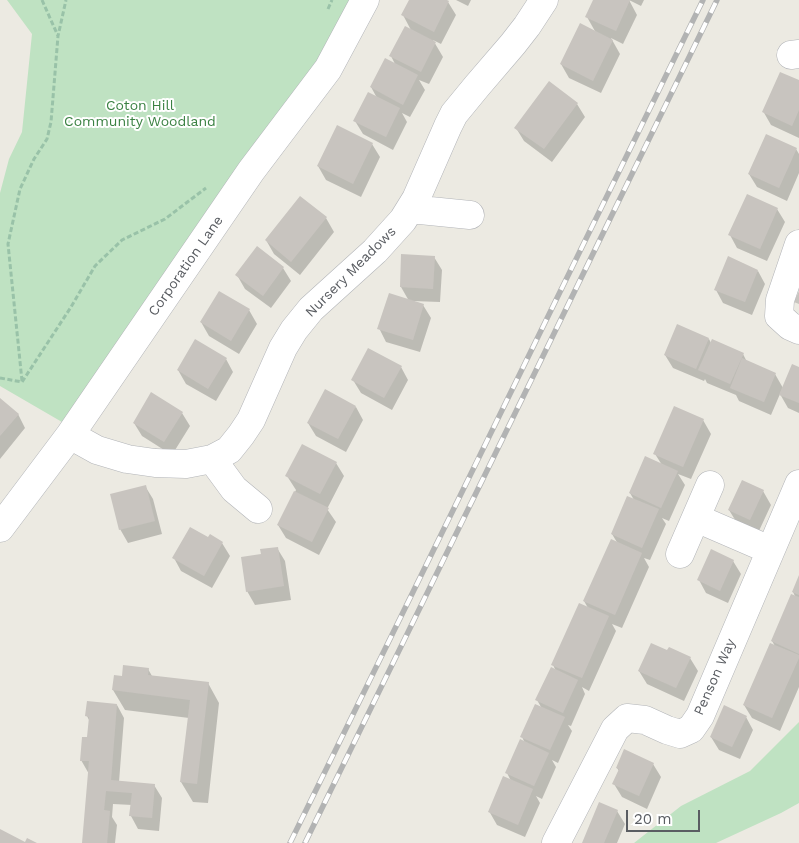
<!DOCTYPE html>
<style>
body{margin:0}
#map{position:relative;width:799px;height:843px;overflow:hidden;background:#eceae2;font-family:"Work Sans",sans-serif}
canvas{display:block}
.scale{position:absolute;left:626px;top:810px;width:74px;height:22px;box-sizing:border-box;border:2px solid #5a5d62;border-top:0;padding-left:6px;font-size:15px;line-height:18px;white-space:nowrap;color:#5a5d62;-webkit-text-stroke:4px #fff;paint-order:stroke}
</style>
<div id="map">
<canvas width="799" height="843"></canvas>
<div class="scale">20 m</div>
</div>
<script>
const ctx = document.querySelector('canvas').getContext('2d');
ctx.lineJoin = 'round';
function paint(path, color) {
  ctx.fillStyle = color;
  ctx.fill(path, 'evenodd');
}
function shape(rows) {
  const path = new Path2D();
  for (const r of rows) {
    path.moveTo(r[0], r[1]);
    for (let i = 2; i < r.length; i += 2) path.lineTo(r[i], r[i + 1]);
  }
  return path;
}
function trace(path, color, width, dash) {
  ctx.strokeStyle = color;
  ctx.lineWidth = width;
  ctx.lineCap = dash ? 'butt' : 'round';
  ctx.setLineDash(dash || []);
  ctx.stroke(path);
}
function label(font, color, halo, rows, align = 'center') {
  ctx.font = font + ' "Work Sans",sans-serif';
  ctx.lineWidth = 4;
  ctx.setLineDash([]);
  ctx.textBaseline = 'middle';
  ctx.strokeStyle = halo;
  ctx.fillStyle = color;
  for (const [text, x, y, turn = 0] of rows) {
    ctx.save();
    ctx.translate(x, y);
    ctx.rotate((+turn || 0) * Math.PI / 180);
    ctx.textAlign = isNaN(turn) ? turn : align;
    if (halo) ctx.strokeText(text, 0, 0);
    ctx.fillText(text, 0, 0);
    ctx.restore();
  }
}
paint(shape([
 [7,0,354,0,322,58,62,422,0,386,0,193,9,159,22,132,32,34],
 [799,722,799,803,781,813,716,843,634,843,681,806,750,771]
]), '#bfe2c2');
paint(shape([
 [410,0,444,0,448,2,456,15,441,44,433,40,443,57,429,84,419,80,425,90,410,117,402,113,407,122,393,150,363,134,355,121,377,98,371,87,396,66,391,56,412,32,403,15],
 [456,0,471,0,468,6],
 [595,0,644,0,641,6,629,0,637,15,623,44,611,38,620,54,601,93,569,78,561,64,596,33,587,17],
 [799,82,799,138,771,125,763,111],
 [577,104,585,117,552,162,524,141,516,128],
 [372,144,380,157,361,197,326,180,318,166],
 [796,149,799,154,799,173,787,201,757,187,749,174],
 [300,198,326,218,334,232,300,275,274,254,266,240],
 [777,209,785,222,767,261,737,248,730,235],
 [258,248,283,268,291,281,271,308,245,289,237,275],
 [402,255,434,257,442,270,440,302,412,301,423,305,431,318,420,352,386,342,379,328,409,301,401,287],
 [758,271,765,284,752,315,723,303,716,290],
 [249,310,257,324,239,354,209,336,201,322],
 [709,339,711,343,743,354,747,362,775,374,783,388,799,369,799,413,788,408,780,394,771,415,739,401,736,395,707,383,705,379,704,381,673,368,665,355],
 [226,359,233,372,216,401,186,384,178,370],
 [401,367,408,380,392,410,361,393,353,380],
 [0,400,18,414,25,428,0,459],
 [356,407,363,420,346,452,316,436,308,423],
 [182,413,190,426,172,455,142,436,134,423],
 [703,420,711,434,691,479,678,474,685,485,669,521,662,518,666,524,650,560,644,558,649,567,622,628,612,624,616,631,589,691,582,687,585,694,571,726,568,725,572,731,558,763,552,760,556,767,542,799,536,796,540,803,525,837,497,825,489,811,511,781,507,773,525,743,522,737,541,707,537,700,556,671,553,665,588,608,584,601,618,544,612,534,634,500,630,493,662,465,655,454],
 [336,463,344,476,327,509,336,522,319,555,286,538,278,525,296,490,287,476],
 [145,486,153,499,162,534,128,543,120,529],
 [763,491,771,505,758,533,737,523,729,510],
 [222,543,230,556,212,588,181,571,174,558],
 [277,548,285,561,291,600,255,605,247,591],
 [733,561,741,574,728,603,706,593,699,580],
 [799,578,799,687,780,731,752,718,744,705,775,646,772,641,796,598,793,592],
 [668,652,690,658,698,671,684,701,647,684,639,671],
 [148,669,152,676,208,683,219,703,208,803,193,802,181,782,189,718,125,710,113,690,123,677],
 [117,705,124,718,119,782,154,785,162,798,159,831,138,829,131,816,132,805,113,804,112,817,117,825,115,843,83,843,89,774,81,760,89,739,90,722,87,716],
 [746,717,753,730,740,759,719,750,711,737],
 [653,764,661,777,647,809,622,797,614,784,619,771,617,768],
 [617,811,625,824,617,843,583,843]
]), '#0003');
paint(shape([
 [409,0,447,0,449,1,434,32,401,15],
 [593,0,630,0,616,31,585,17],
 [580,23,613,40,593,81,560,64],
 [405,26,436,42,421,72,389,56],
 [385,58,418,75,403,105,370,87],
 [780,72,799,80,799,110,792,126,762,112],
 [549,81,578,103,544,149,514,128],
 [368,92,400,108,386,137,353,121],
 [337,125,373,143,353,184,317,166],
 [766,134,797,148,779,188,748,174],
 [747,194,778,208,760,249,728,235],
 [300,196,327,217,291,262,265,240],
 [257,246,284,267,263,296,235,275],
 [401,254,435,256,433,289,400,287],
 [728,256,758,270,745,302,714,290],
 [219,291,250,309,231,341,200,322],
 [799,291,799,304,794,302],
 [389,293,424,304,413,340,377,329],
 [677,324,709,338,696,369,664,355],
 [195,339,227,358,208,389,177,370],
 [712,339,744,353,730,384,698,370],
 [368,348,402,366,384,398,351,380],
 [742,358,776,373,764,402,730,388],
 [792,364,799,367,799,403,779,395],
 [325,389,356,406,338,439,307,423],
 [151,392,183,412,164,442,133,423],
 [0,398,19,414,0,436],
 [674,406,704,419,683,467,653,454],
 [302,444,337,462,320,494,285,476],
 [645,456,678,471,661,508,629,493],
 [742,480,764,490,750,520,728,510],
 [146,485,155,521,119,530,110,494],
 [294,491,329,508,312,542,277,525],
 [627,496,659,509,642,548,611,534],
 [190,527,208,537,210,534,223,542,204,576,172,558],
 [611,539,642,553,615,615,583,601],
 [278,547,284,586,246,592,241,557,261,554,260,549],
 [711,549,734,560,720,591,697,580],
 [799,575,799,595,792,592],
 [791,594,799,597,799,654,771,641],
 [579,603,609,616,582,678,551,665],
 [651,643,667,650,669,647,691,657,676,688,638,671],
 [770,643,799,655,799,658,772,718,743,705],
 [123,665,149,668,148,675,209,682,197,784,180,782,190,700,112,690,114,675,122,676],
 [551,667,578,680,563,713,535,700],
 [87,701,117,704,111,780,155,784,152,818,129,816,132,793,106,791,104,810,110,811,107,843,82,843,89,761,80,761,82,737,87,737,89,717,85,716],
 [535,704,565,717,550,750,520,737],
 [724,705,747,716,732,747,710,737],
 [520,739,549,753,534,786,505,773],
 [624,749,654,763,639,796,612,784,619,769,616,768],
 [503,776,533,789,518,825,488,812],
 [599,802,618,810,604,843,582,843],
 [0,829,25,842,27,838,37,843,0,843]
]), '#c8c4bf');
const minor = shape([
 [791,55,799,54],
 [410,209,470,215],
 [799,244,780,300,779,316,790,326,799,330],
 [70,435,97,450,127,459,155,463,186,464,212,459,229,450,241,435,251,420,283,348,294,330,311,309,375,251,403,220,416,199,448,126,454,114,477,86,513,44,527,26,544,0],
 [212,459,234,489,258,509],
 [696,518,770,550],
 [0,528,70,435,251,171,328,69,365,0],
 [680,554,710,485],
 [556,843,615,729,627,718,645,720,667,730,680,734,691,729,700,716,799,484]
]);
trace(minor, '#b2b4b8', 29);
trace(shape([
 [42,0,58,36],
 [328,9,332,0],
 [0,378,22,382,71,307,95,266,122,240,165,219,206,188],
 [22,381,8,244,20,189,34,159,47,139,51,122,58,36,66,0]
]), '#99c2a8', 3, [5, 2.5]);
trace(minor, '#fff', 28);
const rail = shape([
 [290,843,703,0],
 [305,843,717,0]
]);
trace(rail, '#b2b3b3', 5.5);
trace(rail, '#fff', 4, [11]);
label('14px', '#3a8142', '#fff', [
 ["Coton Hill",140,106],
 ["Community Woodland",140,122]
]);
label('14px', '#5a5d62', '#fff', [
 ["Corporation Lane",186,266,-55],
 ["Nursery Meadows",351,272,-45],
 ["Penson Way",715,677,-66]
]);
</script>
